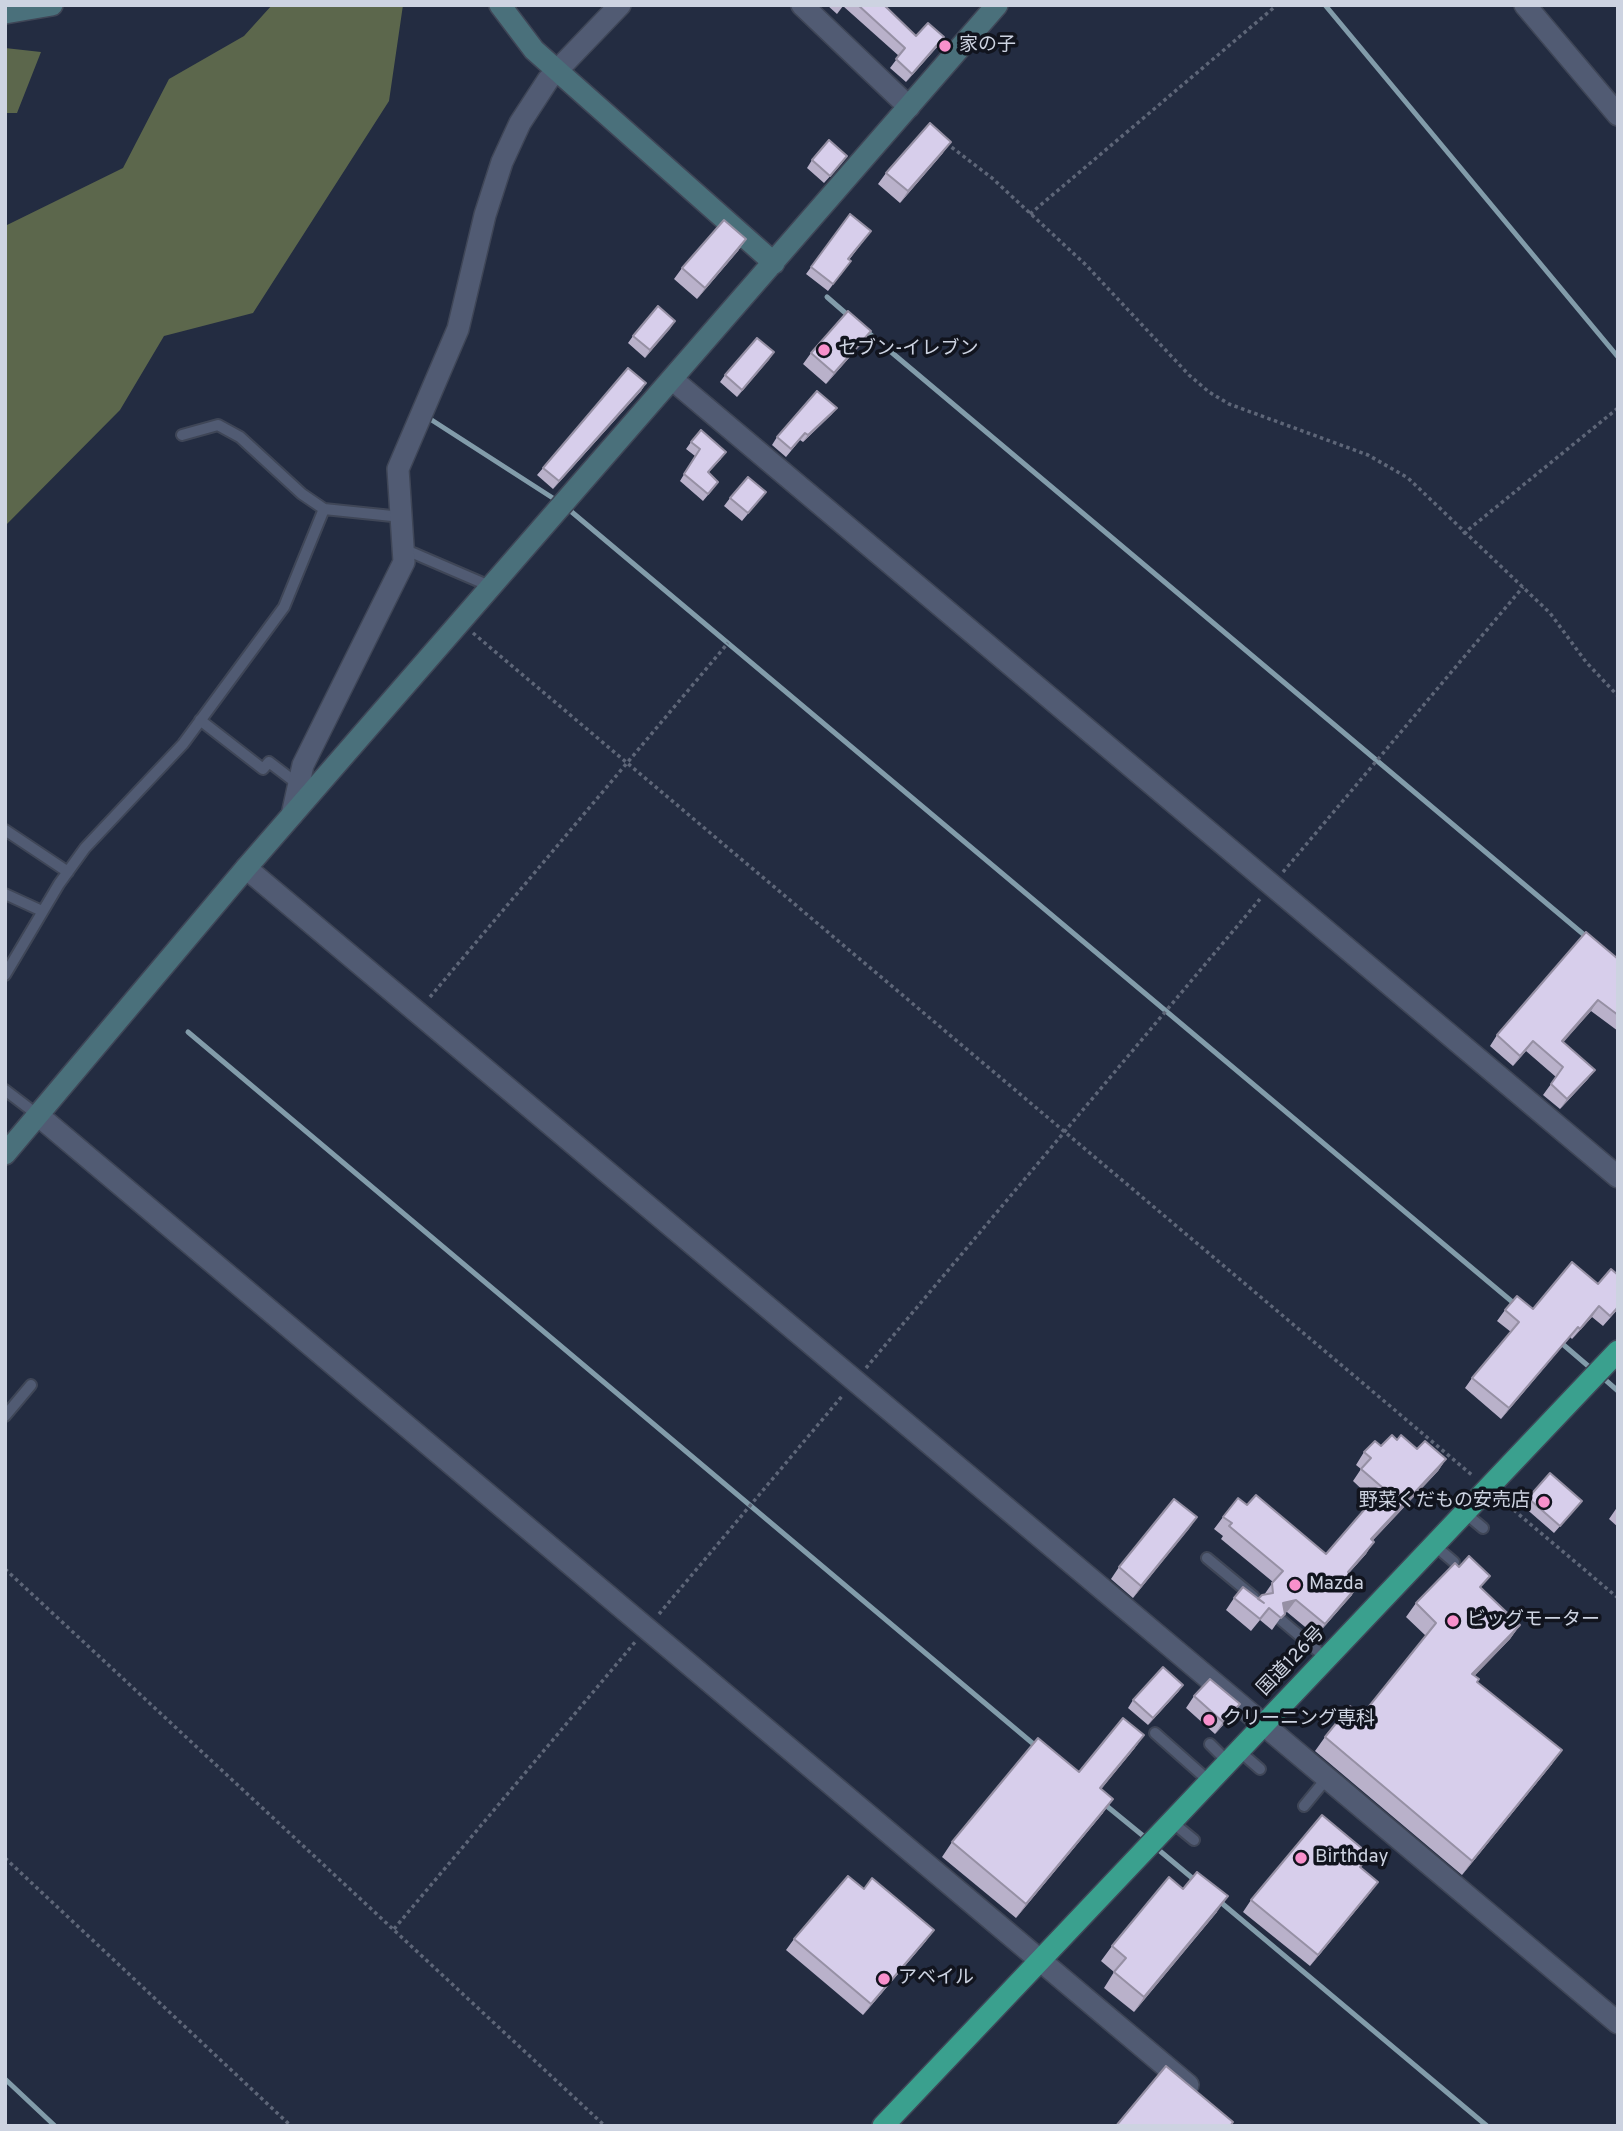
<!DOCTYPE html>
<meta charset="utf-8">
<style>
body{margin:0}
#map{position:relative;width:1623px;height:2131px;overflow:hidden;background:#232c41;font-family:Overpass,sans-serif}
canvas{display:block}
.frame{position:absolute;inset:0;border:7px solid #cdd3e1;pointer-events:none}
</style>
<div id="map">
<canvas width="1623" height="2131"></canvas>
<div class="frame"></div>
</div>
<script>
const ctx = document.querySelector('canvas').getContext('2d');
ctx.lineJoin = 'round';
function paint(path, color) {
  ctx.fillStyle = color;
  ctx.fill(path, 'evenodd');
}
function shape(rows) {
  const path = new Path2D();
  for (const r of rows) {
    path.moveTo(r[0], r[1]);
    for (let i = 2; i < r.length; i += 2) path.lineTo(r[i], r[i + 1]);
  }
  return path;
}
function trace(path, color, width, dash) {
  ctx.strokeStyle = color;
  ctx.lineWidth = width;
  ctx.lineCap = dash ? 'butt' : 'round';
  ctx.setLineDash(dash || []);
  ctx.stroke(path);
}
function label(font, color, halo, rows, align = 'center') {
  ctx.font = font + ' Overpass,"Noto Sans JP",sans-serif';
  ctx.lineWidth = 7;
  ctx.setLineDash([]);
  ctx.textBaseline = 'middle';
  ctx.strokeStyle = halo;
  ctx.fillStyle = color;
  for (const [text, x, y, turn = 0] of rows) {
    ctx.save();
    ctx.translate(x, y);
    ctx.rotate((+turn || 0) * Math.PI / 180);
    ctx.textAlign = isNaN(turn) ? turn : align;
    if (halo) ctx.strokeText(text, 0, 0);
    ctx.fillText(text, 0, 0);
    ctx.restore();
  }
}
paint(shape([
 [272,5,403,5,389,101,253,313,164,336,120,410,5,526,5,226,123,168,169,79,244,36],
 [5,48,41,52,17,113,5,113]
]), '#5c674c');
trace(shape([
 [1325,5,1618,357],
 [827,297,850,317],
 [865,330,1589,939],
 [427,417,559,502],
 [567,508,1516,1305],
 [188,1032,1037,1747],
 [1559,1341,1594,1371],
 [1602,1377,1618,1391],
 [1103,1803,1147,1839],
 [1154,1846,1197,1882],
 [1218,1900,1487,2126],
 [5,2079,55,2126]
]), '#829caa', 5);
const lane = shape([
 [182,435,218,425,240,437,302,494,324,509,402,517],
 [406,550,492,587],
 [200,720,263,769,269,762,299,785],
 [5,830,68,872],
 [5,894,42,911],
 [5,975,59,884,85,848,183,744,284,607,324,509],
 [5,1090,39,1116],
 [5,1416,31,1385],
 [1465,1513,1483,1528],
 [1434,1545,1454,1562],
 [1207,1558,1254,1597],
 [1281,1620,1326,1658],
 [1155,1733,1209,1781],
 [1210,1744,1228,1762],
 [1238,1750,1260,1769],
 [1304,1806,1327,1778],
 [1172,1822,1194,1840]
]);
const street = shape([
 [802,5,909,107],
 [1525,5,1618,115],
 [673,380,1618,1177],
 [292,815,303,765,404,562,398,469,458,329,485,215,502,162,520,123,548,80,620,5],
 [246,868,1618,2023],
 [39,1116,1188,2085]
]);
const secondary = shape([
 [500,5,534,50,774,263],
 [5,13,52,5],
 [5,1154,246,868,997,5]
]);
const highway = shape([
 [883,2126,1618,1351]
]);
trace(lane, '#3f4657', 14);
trace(street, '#3f4657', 24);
trace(secondary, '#3f4657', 24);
trace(highway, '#3f4657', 24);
trace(shape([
 [946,143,992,178,1086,265,1189,375,1209,392,1229,404,1368,455,1408,478,1550,613,1586,662,1618,696],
 [1030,214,1277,5],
 [1463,534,1618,408],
 [473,633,1473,1476],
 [1283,872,1523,587],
 [430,997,728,643],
 [866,1368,1260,899],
 [1503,1501,1618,1598],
 [5,1569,605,2126],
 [659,1614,843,1395],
 [5,1858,291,2126],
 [394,1929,636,1641]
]), '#5e6678', 3.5, [3.5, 3.5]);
trace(lane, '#515b73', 10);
trace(street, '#515b73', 21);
trace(secondary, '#4a707b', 21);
trace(highway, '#3aa08e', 21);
paint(shape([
 [827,5,884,5,916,36,944,37,938,46,906,82,890,68,899,56,843,6,837,14],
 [943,153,900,203,878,184,886,173],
 [812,160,842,163,824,183,807,168],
 [850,214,871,231,849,260,851,261,828,291,806,274],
 [746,239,738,251,697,299,674,279,682,268],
 [675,321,645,358,628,343,633,336],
 [863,342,826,384,803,364,811,353],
 [774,352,737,397,720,382,725,375],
 [646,383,641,391,553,489,537,475,543,468],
 [837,408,831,415,803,442,800,440,786,457,772,445,777,437],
 [691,442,721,459,708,473,713,489,703,501,680,481,695,456,686,449],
 [766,492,742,521,724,506,730,498],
 [1618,959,1618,1031,1591,1011,1563,1042,1595,1070,1587,1080,1560,1109,1543,1095,1556,1077,1526,1051,1513,1066,1490,1046,1497,1035],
 [1618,1275,1618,1309,1603,1326,1592,1317,1572,1339,1570,1337,1501,1419,1465,1388,1472,1378,1511,1332,1497,1321,1505,1310,1533,1309],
 [1397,1440,1417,1449,1446,1459,1438,1471,1373,1540,1366,1554,1349,1573,1352,1595,1316,1636,1287,1612,1284,1613,1272,1630,1260,1620,1251,1631,1226,1610,1234,1598,1258,1599,1264,1595,1273,1582,1221,1539,1223,1536,1214,1529,1223,1517,1247,1505,1326,1554,1373,1500,1353,1481,1361,1469,1356,1465,1364,1452],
 [1528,1498,1576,1508,1554,1533,1523,1506],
 [1618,1506,1618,1527,1609,1519],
 [1197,1517,1133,1598,1111,1579,1119,1567],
 [1459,1567,1520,1625,1510,1639,1474,1676,1477,1682,1552,1764,1462,1875,1315,1751,1325,1737,1362,1715,1426,1636,1406,1617,1416,1603],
 [1183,1685,1178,1692,1148,1725,1128,1708,1133,1700],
 [1194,1696,1240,1704,1232,1715,1215,1734,1186,1708],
 [1144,1735,1134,1749,1101,1789,1103,1813,1016,1918,942,1857,952,1842,1079,1772],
 [1361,1868,1370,1893,1310,1966,1243,1912,1251,1900],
 [1183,1889,1217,1912,1134,2012,1104,1988,1114,1972,1101,1961,1112,1946],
 [794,1939,926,1941,863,2015,786,1950]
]), '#b9b1ca');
paint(shape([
 [944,37,938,46,906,82,912,74],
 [951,142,943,153,900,203,908,191],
 [746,239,738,251,697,299,705,288],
 [675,321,670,329,645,358,650,350],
 [871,331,863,342,826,384,834,373],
 [774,352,769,360,737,397,742,390],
 [646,383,641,391,553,489,559,481],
 [837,408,831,415,803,442,808,435],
 [1598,1000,1591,1011,1555,1052,1562,1041],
 [1533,1041,1526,1051,1513,1066,1520,1056],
 [1595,1070,1587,1080,1560,1109,1567,1099],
 [1599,1306,1592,1317,1572,1339,1580,1329],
 [1578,1327,1570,1337,1501,1419,1509,1408],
 [1446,1459,1438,1471,1363,1551,1371,1539],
 [1197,1517,1189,1529,1133,1598,1141,1586],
 [1374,1542,1366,1554,1339,1584,1348,1572],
 [1360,1583,1352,1595,1316,1636,1325,1624],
 [1296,1600,1287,1612,1277,1615,1283,1603],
 [1520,1625,1510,1639,1463,1688,1472,1674],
 [1183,1685,1178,1692,1148,1725,1153,1718],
 [1240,1704,1232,1715,1215,1734,1223,1722],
 [1144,1735,1134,1749,1090,1803,1100,1788],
 [1562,1750,1552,1764,1462,1875,1472,1861],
 [1113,1799,1103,1813,1016,1918,1026,1904],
 [1378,1882,1370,1893,1310,1966,1318,1955],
 [1228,1896,1217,1912,1134,2012,1144,1997],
 [934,1930,926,1941,863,2015,871,2004]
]), '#9690a4');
const building = shape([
 [858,5,884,5,916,36,928,23,944,37,912,74,896,59,905,48,858,5],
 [930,123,951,142,908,191,886,173,930,123],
 [829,140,847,156,830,176,812,160,829,140],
 [850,214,871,231,848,259,851,261,833,284,811,267,850,214],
 [724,220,746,239,705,288,682,268,724,220],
 [658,306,675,321,650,350,633,336,658,306],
 [848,311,871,331,834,373,811,353,848,311],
 [757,338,774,352,742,390,725,375,757,338],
 [628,368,646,383,559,481,543,468,628,368],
 [817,391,837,408,808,435,805,433,791,449,777,437,817,391],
 [701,430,726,452,708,472,718,482,708,494,684,474,700,449,691,442,701,430],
 [748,477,766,492,748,513,730,498,748,477],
 [1586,932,1618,959,1618,1015,1598,1000,1562,1041,1595,1070,1567,1099,1551,1084,1563,1067,1533,1041,1520,1056,1497,1035,1586,932],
 [1572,1262,1598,1284,1611,1269,1618,1275,1618,1307,1610,1316,1599,1306,1580,1329,1578,1327,1509,1408,1472,1378,1519,1322,1505,1310,1517,1296,1533,1309,1572,1262],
 [1392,1435,1397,1440,1401,1435,1417,1449,1425,1441,1446,1459,1371,1539,1374,1542,1348,1572,1360,1583,1325,1624,1296,1600,1283,1603,1285,1614,1281,1618,1269,1608,1260,1619,1234,1598,1243,1587,1264,1603,1258,1599,1262,1595,1273,1593,1272,1583,1283,1571,1229,1526,1232,1523,1223,1517,1238,1498,1247,1505,1256,1495,1326,1554,1383,1488,1361,1469,1371,1458,1364,1452,1375,1441,1381,1446,1392,1435],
 [1550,1473,1582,1501,1560,1526,1528,1498,1550,1473],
 [1174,1499,1197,1517,1141,1586,1119,1567,1174,1499],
 [1469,1556,1490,1576,1480,1587,1520,1625,1472,1674,1479,1679,1477,1682,1562,1750,1472,1861,1325,1737,1350,1706,1362,1715,1436,1623,1416,1603,1455,1563,1459,1567,1469,1556],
 [1163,1667,1183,1685,1153,1718,1133,1700,1163,1667],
 [1210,1679,1240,1704,1223,1722,1194,1696,1210,1679],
 [1123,1718,1144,1735,1100,1788,1113,1799,1026,1904,952,1842,1038,1738,1079,1772,1123,1718],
 [1322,1815,1370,1855,1360,1867,1378,1882,1318,1955,1251,1900,1322,1815],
 [1197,1872,1228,1896,1144,1997,1114,1972,1126,1958,1112,1946,1169,1877,1183,1889,1197,1872],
 [848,1876,864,1889,872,1878,934,1930,871,2004,794,1939,848,1876],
 [1166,2066,1233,2122,1230,2126,1116,2126,1166,2066]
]);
paint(building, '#d7ceeb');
trace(building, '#9690a4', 2);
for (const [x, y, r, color] of [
 [945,46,7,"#f890cc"],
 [824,350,7,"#f890cc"],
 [1544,1502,7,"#f890cc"],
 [1295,1585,7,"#f890cc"],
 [1453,1621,7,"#f890cc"],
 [1209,1720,7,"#f890cc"],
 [1301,1858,7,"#f890cc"],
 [884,1979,7,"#f890cc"]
]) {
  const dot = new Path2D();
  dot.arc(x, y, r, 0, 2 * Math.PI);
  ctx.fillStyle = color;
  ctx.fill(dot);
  trace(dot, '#11141e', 2.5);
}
label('19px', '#cdd3e1', '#11141e', [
 ["家の子",959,46],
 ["セブン-イレブン",838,350],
 ["野菜くだもの安売店",1530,1502,"right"],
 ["Mazda",1309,1585],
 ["ビッグモーター",1467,1621],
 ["クリーニング専科",1223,1720],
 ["Birthday",1315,1858],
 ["アベイル",898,1979]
], 'left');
label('19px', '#cdd3e1', '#11141e', [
 ["国道126号",1292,1662,-46]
]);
</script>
